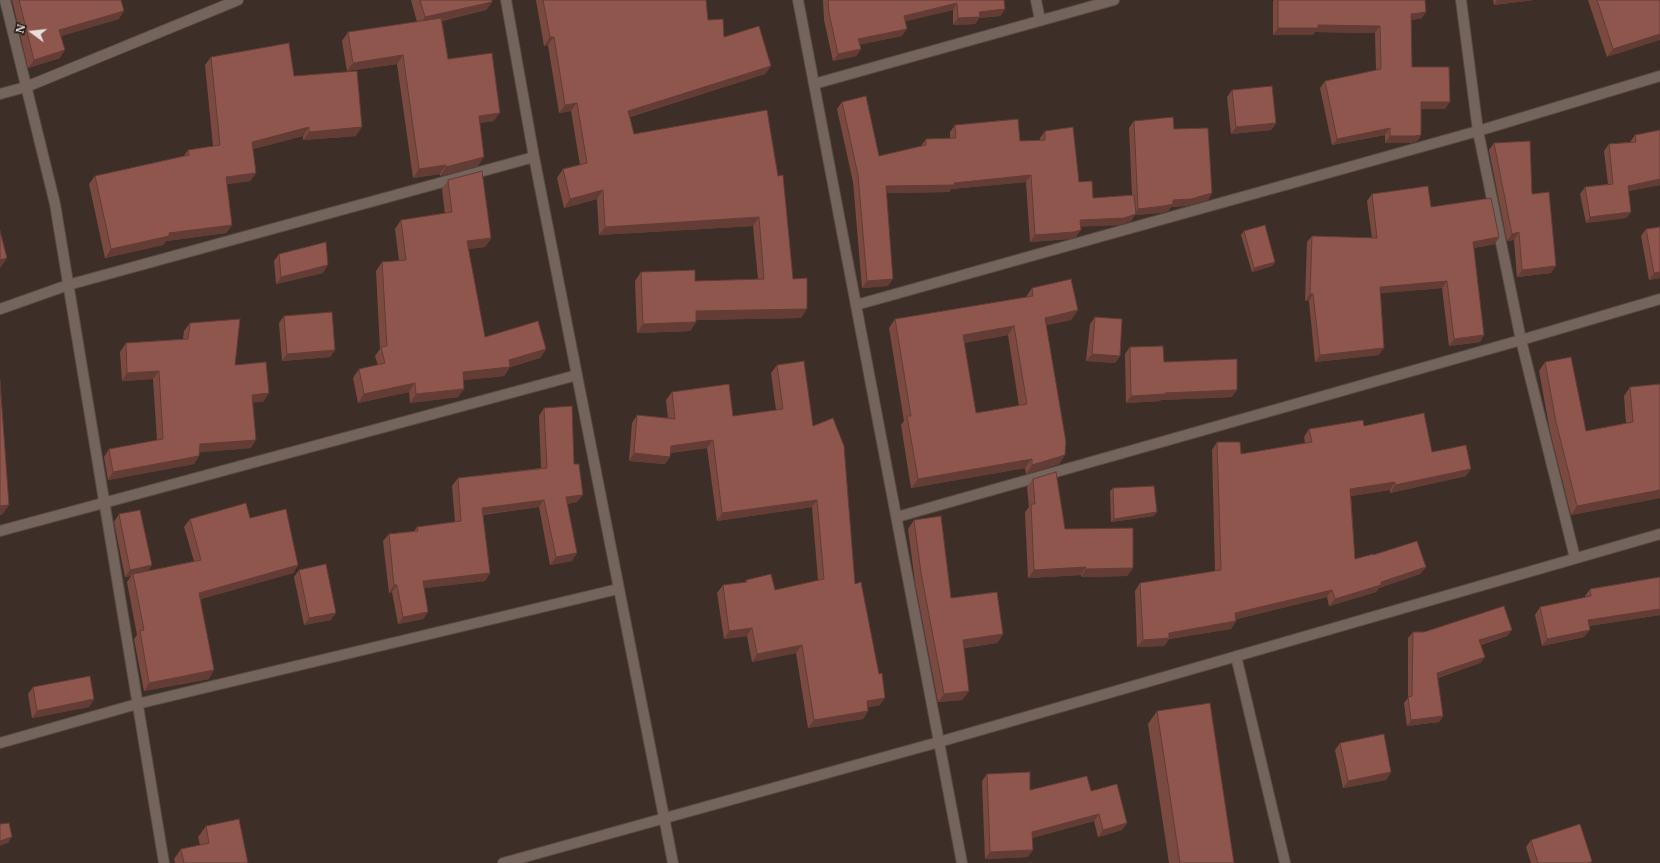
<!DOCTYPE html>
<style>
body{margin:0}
#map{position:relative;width:1660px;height:863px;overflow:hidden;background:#3d2f27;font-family:Merriweather,serif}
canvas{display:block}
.north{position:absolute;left:12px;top:12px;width:40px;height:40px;-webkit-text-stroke:3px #1f1815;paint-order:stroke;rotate:285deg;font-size:11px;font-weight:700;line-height:16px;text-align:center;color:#e8deda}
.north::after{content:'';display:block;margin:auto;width:14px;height:18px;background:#e8deda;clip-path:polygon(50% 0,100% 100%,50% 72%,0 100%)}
</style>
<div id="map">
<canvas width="1660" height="863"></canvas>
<div class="north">N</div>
</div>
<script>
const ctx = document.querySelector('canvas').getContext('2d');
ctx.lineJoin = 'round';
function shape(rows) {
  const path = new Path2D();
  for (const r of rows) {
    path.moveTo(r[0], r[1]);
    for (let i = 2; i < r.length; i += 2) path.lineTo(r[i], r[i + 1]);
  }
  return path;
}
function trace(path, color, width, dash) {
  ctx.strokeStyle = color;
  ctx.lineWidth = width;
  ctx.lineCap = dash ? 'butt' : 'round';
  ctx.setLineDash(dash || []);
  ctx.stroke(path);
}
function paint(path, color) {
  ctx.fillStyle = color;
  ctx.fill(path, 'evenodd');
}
const minor = shape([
 [5,0,55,204,164,863],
 [506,0,534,157,673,863],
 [798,0,962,863],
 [1036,0,1040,20],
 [1461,0,1478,131,1521,340,1575,558],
 [814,84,1114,0],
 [0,94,26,87,238,0],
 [856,305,1478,131,1660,76],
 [0,309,68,285,534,157],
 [897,517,1521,340,1660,299],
 [0,531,577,375],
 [1236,656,1285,863],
 [0,743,137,704,618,589],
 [503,863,939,742,1660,534]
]);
trace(minor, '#574b45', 12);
trace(minor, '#75645c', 10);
paint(shape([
 [12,0,121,0,119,19,61,36,60,58,28,68],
 [411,0,492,0,492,2,486,10,442,21,448,59,494,121,480,123,478,166,440,176,440,174,413,178,397,64,347,71,342,41,348,32,417,22],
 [536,0,706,0,708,20,724,37,771,66,765,74,630,117,634,134,767,110,793,279,801,318,696,320,696,322,690,331,637,333,635,281,641,272,695,281,758,279,753,226,599,235,597,199,564,208,557,178,563,169,580,165,571,111,559,113,548,45,544,46],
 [823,0,1004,0,1005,9,1000,16,979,18,975,24,953,25,953,10,905,21,902,36,860,44,861,49,856,56,833,61,824,20],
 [1274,0,1425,0,1422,18,1411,20,1412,67,1445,109,1421,109,1421,135,1417,141,1410,143,1385,143,1385,135,1332,145,1320,88,1325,81,1376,70,1375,33,1315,32,1313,35,1273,35,1273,2],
 [1493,0,1533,0,1494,5],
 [1588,0,1660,0,1607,57],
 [211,57,294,76,356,136,303,140,303,136,253,149,256,173,250,181,227,184,232,225,226,233,166,241,163,245,105,258,89,184,95,176,184,156,188,150,213,146,205,65],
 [1232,90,1276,123,1271,130,1231,134,1227,97],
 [842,102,879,156,921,146,926,139,950,138,950,132,955,125,1020,141,1040,140,1040,138,1045,131,1079,182,1093,198,1132,195,1129,128,1134,121,1174,129,1212,193,1208,200,1186,206,1171,207,1168,211,1160,213,1135,215,1131,221,1119,225,1081,226,1076,237,1069,239,1030,242,1026,182,951,189,949,192,886,193,888,286,862,288,853,182,837,109],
 [1635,135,1660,185,1628,191,1631,212,1626,218,1586,223,1580,194,1585,187,1608,184,1604,151,1609,144,1630,142],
 [1494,143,1532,194,1551,273,1517,277,1514,240,1507,241,1489,150],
 [448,180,491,238,485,247,468,249,485,337,546,349,540,358,510,367,504,376,463,380,458,397,410,403,409,392,358,403,353,378,359,369,378,365,375,356,380,349,376,271,382,262,399,261,395,229,401,220,445,214,442,189],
 [1372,194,1431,207,1499,237,1495,244,1474,248,1484,335,1480,342,1449,346,1442,288,1380,293,1379,355,1315,362,1309,301,1305,301,1307,242,1312,236,1372,238,1367,201],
 [1646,229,1660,278,1649,280,1641,236],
 [1244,231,1275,262,1272,266,1252,272,1241,235],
 [279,254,323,273,276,284,274,261],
 [1032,288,1078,310,1071,320,1046,325,1065,455,1059,464,1026,474,1025,468,911,488,901,425,904,421,889,328,895,319,1026,297],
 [1008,335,1019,406,976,413,964,343],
 [284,316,335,350,330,357,282,361,279,323],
 [1095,317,1120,356,1115,363,1086,361,1090,324],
 [190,323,235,365,263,402,253,402,251,448,199,452,199,456,194,464,108,480,104,457,109,449,157,440,153,379,122,381,120,352,126,343,183,339,184,331],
 [1130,347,1164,362,1232,397,1161,400,1160,401,1126,403,1125,354],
 [1545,362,1586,431,1626,423,1624,396,1630,387,1660,384,1660,498,1571,515,1550,431,1539,371],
 [777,365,813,426,855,584,880,705,868,707,868,711,863,719,808,728,796,653,752,662,747,636,724,639,717,593,723,585,745,582,746,580,775,590,818,580,812,507,717,521,707,448,670,453,670,457,665,464,629,461,632,423,637,415,668,418,666,400,672,392,733,416,776,410,771,373],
 [544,408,574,464,577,502,567,504,572,561,550,565,539,507,483,515,490,573,485,581,424,588,428,612,423,619,398,624,392,592,389,593,383,541,389,534,414,531,417,527,455,522,452,486,458,478,541,468,539,416],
 [1364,426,1432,452,1466,476,1390,493,1390,490,1351,496,1355,559,1373,555,1426,567,1420,574,1379,588,1376,592,1329,606,1327,597,1236,619,1236,621,1231,629,1169,639,1164,646,1137,647,1135,591,1140,583,1215,571,1212,450,1217,442,1241,454,1305,443,1304,437,1309,429],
 [1033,479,1065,529,1133,568,1127,576,1081,577,1081,575,1028,578,1025,512,1029,507,1027,487],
 [1113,488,1154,516,1111,522,1110,491],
 [119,514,148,571,194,561,184,527,190,519,250,518,298,565,293,573,201,599,209,679,144,691,134,639,137,635,127,582,131,576,125,577,114,522],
 [914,520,951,598,1003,634,997,643,964,648,969,691,962,700,938,702,915,582,908,529],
 [299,570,331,620,304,625,294,577],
 [1660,577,1660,615,1589,626,1584,637,1542,646,1535,615,1540,607,1585,598,1585,596,1590,589],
 [1512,630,1507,636,1481,645,1485,657,1480,663,1438,678,1443,716,1439,722,1407,726,1404,703,1408,698,1408,638,1413,632],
 [33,687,94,699,89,707,32,718,28,694],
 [1157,711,1234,863,1169,863,1148,724],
 [1340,743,1391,772,1386,780,1343,788,1335,750],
 [987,774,1030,790,1091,791,1127,823,1122,830,1098,837,1094,821,1032,838,1028,857,985,859,982,781],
 [206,826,248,863,175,863,174,859,181,849,200,845,198,837],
 [1531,840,1592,861,1591,863,1531,863,1526,847]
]), '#7a4a41');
paint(shape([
 [1497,0,1533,0,1494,5],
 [492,2,486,10,419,26,425,17],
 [957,3,953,10,899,23,904,16],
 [1005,9,1000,16,979,18,975,24,953,25,958,18,979,12],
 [124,11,119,19,54,38,59,30],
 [1426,12,1422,18,1406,21,1411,14],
 [1318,25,1380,26,1375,33,1315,32,1313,35,1273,35,1278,28],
 [907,29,902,36,854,46,858,39],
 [1660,34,1660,40,1607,57,1613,49],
 [550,37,554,37,548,45,544,46],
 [861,49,856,56,833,61,838,54],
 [65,50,60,58,28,68,34,60],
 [403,55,397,64,347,71,353,63],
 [771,66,765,74,622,119,628,111],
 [1421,102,1450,102,1445,109,1417,109],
 [577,103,571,111,559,113,565,105],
 [500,113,494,121,473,124,479,116],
 [1276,123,1271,130,1231,134,1236,127],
 [309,127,303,136,246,151,252,142],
 [362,127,356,136,303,140,309,132],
 [1390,128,1385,135,1332,145,1337,139],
 [1421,135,1417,141,1410,143,1385,143,1390,136],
 [484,157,478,166,440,176,446,167],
 [446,165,440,174,413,178,419,169],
 [256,173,250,181,220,185,226,177],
 [1031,175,1026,182,951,189,949,192,881,193,886,186,954,183],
 [1660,179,1660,185,1623,192,1628,186],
 [603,190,597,199,564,208,570,199],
 [1212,193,1208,200,1186,206,1171,207,1168,211,1160,213,1135,215,1131,221,1119,225,1076,227,1080,220,1134,215,1138,209,1173,200],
 [1631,212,1626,218,1586,223,1590,217],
 [759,217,753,226,599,235,605,227],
 [232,225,226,233,166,241,163,245,105,258,111,249,169,233],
 [1081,230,1076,237,1069,239,1030,242,1035,235],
 [1519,232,1514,240,1507,241,1512,234],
 [1499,237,1495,244,1468,249,1473,242],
 [491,238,485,247,461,250,467,241],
 [7,258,1,267,0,268,0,260],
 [1275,262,1272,266,1252,272,1254,268],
 [328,265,323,273,276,284,281,277],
 [1556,266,1551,273,1517,277,1522,270],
 [1660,272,1660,278,1649,280,1654,273],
 [893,279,888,286,862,288,867,281],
 [1447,281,1442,288,1375,294,1380,287],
 [1310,294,1313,294,1309,301,1305,301],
 [807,309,801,318,690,320,696,311],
 [1078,310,1071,320,1039,327,1045,318],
 [696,322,690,331,637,333,643,324],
 [1014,326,1008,335,957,344,963,335],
 [1484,335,1480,342,1449,346,1454,339],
 [1384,348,1379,355,1315,362,1320,355],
 [546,349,540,358,508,367,510,367,504,376,456,381,463,372,509,360],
 [335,350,330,357,282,361,287,354],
 [1092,354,1120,356,1115,363,1086,361],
 [159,371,153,379,122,381,127,373],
 [415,383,409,392,358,403,364,394],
 [464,389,458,397,410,403,416,394],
 [1237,390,1232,397,1161,400,1160,401,1126,403,1131,396,1165,393],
 [269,393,263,402,246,403,252,395],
 [256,440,251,448,194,453,200,444],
 [713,440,707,448,665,453,671,446],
 [634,453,670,457,665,464,629,461],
 [1065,455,1059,464,1026,474,1032,465],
 [199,456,194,464,108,480,113,472],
 [1032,459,1025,468,911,488,918,479],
 [1471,469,1466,476,1390,493,1395,485],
 [1395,482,1390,490,1345,497,1350,489],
 [1660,490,1660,498,1571,515,1577,506],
 [583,495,577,502,560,505,566,497],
 [544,500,539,507,477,515,482,508],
 [817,500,812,507,717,521,722,513],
 [9,505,2,515,0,515,0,506],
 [1157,512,1154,516,1111,522,1114,519],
 [577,553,572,561,550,565,556,557],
 [152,565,147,573,133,574,131,576,125,577,130,570],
 [298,565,293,573,194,601,199,593],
 [1086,567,1081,575,1028,578,1034,570],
 [1426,567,1420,574,1379,588,1376,592,1329,606,1335,599,1381,582],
 [1133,568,1127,576,1081,577,1086,569],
 [490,573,485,581,417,589,423,581],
 [394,585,397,585,392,592,389,593],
 [1332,590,1327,597,1230,621,1235,613],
 [1660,609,1660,615,1582,627,1588,620],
 [428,612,423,619,398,624,403,617],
 [336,613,331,620,304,625,309,618],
 [1236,621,1231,629,1169,639,1164,646,1137,647,1143,640,1169,633],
 [752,628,747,636,724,639,729,631],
 [1512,630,1507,636,1475,646,1479,640],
 [1590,630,1584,637,1542,646,1547,639],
 [1003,634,997,643,957,648,963,640],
 [802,645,796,653,752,662,757,654],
 [1485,657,1480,663,1433,679,1437,673],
 [214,670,209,679,144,691,149,683],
 [969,691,962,700,938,702,944,694],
 [885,698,880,705,861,709,867,701],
 [94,699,89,707,32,718,37,711],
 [868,711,863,719,808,728,814,720],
 [1443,716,1439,722,1407,726,1411,720],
 [1391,772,1386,780,1343,788,1348,781],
 [1099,814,1094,821,1027,839,1032,832],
 [1127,823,1122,830,1098,837,1103,830],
 [12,837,8,843,0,846,0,841],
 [1033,850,1028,857,985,859,990,852]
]), '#633c35');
const building = shape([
 [19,0,121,0,124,11,59,30,65,50,34,60,19,0],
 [420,0,492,0,492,2,425,17,420,0],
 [543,0,706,0,708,20,723,19,724,37,759,26,771,66,628,111,634,134,767,110,778,176,783,175,793,279,807,278,807,309,696,311,696,322,643,324,641,272,695,270,695,281,764,279,759,217,605,227,603,190,570,199,563,169,587,163,577,103,565,105,554,37,550,37,543,0],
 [828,0,1004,0,1005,9,979,12,980,17,958,18,957,3,904,16,907,29,858,39,861,49,838,54,829,13,828,0],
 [1278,0,1425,0,1426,12,1411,14,1412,67,1449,67,1450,102,1421,102,1421,135,1415,136,1390,136,1390,128,1337,139,1325,81,1381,69,1380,26,1318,25,1318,28,1278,28,1278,0],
 [1597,0,1660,0,1660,34,1613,49,1597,0],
 [441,18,448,59,492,53,500,113,479,116,484,157,446,167,446,165,419,169,403,55,353,63,348,32,441,18],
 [289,43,294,76,357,71,362,127,309,132,309,127,252,142,256,173,226,177,232,225,169,233,169,236,111,249,95,176,189,155,188,150,220,145,211,57,289,43],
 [1272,86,1276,123,1236,127,1232,90,1272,86],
 [866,96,879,156,926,145,926,139,956,138,955,125,1018,119,1020,141,1045,140,1045,131,1073,127,1079,182,1092,181,1093,198,1134,195,1136,214,1124,218,1080,220,1081,230,1074,232,1035,235,1031,175,954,183,954,185,886,186,893,279,867,281,858,175,842,102,866,96],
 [1173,117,1174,129,1208,128,1212,193,1191,199,1173,200,1173,204,1164,206,1138,209,1134,121,1173,117],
 [1660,130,1660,179,1628,186,1631,212,1590,217,1585,187,1613,184,1609,144,1636,142,1635,135,1660,130],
 [1530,141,1532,194,1549,192,1556,266,1522,270,1519,232,1512,234,1494,143,1530,141],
 [482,171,491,238,467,241,485,337,538,321,546,349,509,360,510,367,463,372,464,389,416,394,415,383,364,394,359,369,385,363,381,347,387,346,382,262,406,260,401,220,452,212,448,180,482,171],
 [1428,186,1431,207,1491,198,1499,237,1473,242,1484,335,1454,339,1447,281,1380,287,1384,348,1320,355,1313,294,1310,294,1312,236,1377,238,1372,194,1428,186],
 [1265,225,1275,262,1254,268,1244,231,1265,225],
 [1660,227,1660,272,1654,273,1646,229,1660,227],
 [0,231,7,258,0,260,0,231],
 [326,242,328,265,281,277,279,254,326,242],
 [1071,279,1078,310,1045,318,1066,442,1065,455,1032,465,1032,459,918,479,907,416,911,416,895,319,1033,296,1032,288,1071,279],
 [1014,326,1027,404,976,413,963,335,1014,326],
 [332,312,335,350,287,354,284,316,332,312],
 [1095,317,1122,319,1120,356,1092,354,1095,317],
 [240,319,235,365,266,362,269,393,252,395,256,440,200,444,199,456,113,472,109,449,163,439,159,371,127,373,126,343,188,339,190,323,240,319],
 [1163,346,1164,362,1237,359,1237,390,1165,393,1165,394,1131,396,1130,347,1163,346],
 [1571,357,1586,431,1633,422,1630,387,1660,384,1660,490,1577,506,1556,422,1545,362,1571,357],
 [804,361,813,426,833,418,844,446,855,584,861,582,879,674,882,673,885,698,867,701,868,711,814,720,802,645,757,654,752,628,729,631,723,585,747,582,746,580,771,574,775,590,824,579,817,500,722,513,713,440,671,446,670,457,634,453,637,415,675,419,672,392,729,384,733,416,783,409,777,365,804,361],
 [0,381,9,505,0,506,0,381],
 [572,406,574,464,579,464,583,495,566,497,577,553,556,557,544,500,482,508,490,573,423,581,428,612,403,617,397,585,394,585,389,534,418,531,417,527,461,521,458,478,547,468,544,408,572,406],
 [1424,413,1432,452,1466,445,1471,469,1395,485,1395,482,1350,489,1355,559,1373,554,1373,555,1417,541,1426,567,1381,582,1381,585,1335,599,1332,590,1235,613,1236,621,1169,633,1169,638,1143,640,1140,583,1221,570,1217,442,1240,442,1241,454,1312,442,1309,429,1363,420,1364,426,1424,413],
 [1056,472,1065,529,1133,528,1133,568,1086,569,1086,567,1034,570,1031,504,1035,504,1033,479,1056,472],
 [1154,486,1157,512,1114,519,1113,488,1154,486],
 [246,503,250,518,286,509,298,565,199,593,214,670,149,683,140,631,144,630,133,574,201,560,190,519,246,503],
 [140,510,152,565,130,570,119,514,140,510],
 [941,516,951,598,997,592,1003,634,963,640,969,691,944,694,921,573,914,520,941,516],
 [326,564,336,613,309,618,299,570,326,564],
 [1660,577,1660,609,1588,620,1590,630,1547,639,1540,607,1591,596,1590,589,1660,577],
 [1504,606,1512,630,1479,640,1485,657,1437,673,1443,716,1411,720,1408,697,1412,696,1413,632,1424,632,1504,606],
 [90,676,94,699,37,711,33,687,90,676],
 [1210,703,1234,863,1180,863,1157,711,1210,703],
 [1384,734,1391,772,1348,781,1340,743,1384,734],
 [1030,772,1030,790,1087,776,1091,791,1117,784,1127,823,1103,830,1099,814,1032,832,1033,850,990,852,987,774,1030,772],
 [239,819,248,863,184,863,181,849,209,843,206,826,239,819],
 [9,823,12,837,0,841,0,824,9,823],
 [1580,824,1592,861,1587,863,1538,863,1531,840,1580,824]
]);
paint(building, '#8e564c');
trace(building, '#633c35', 1);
</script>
